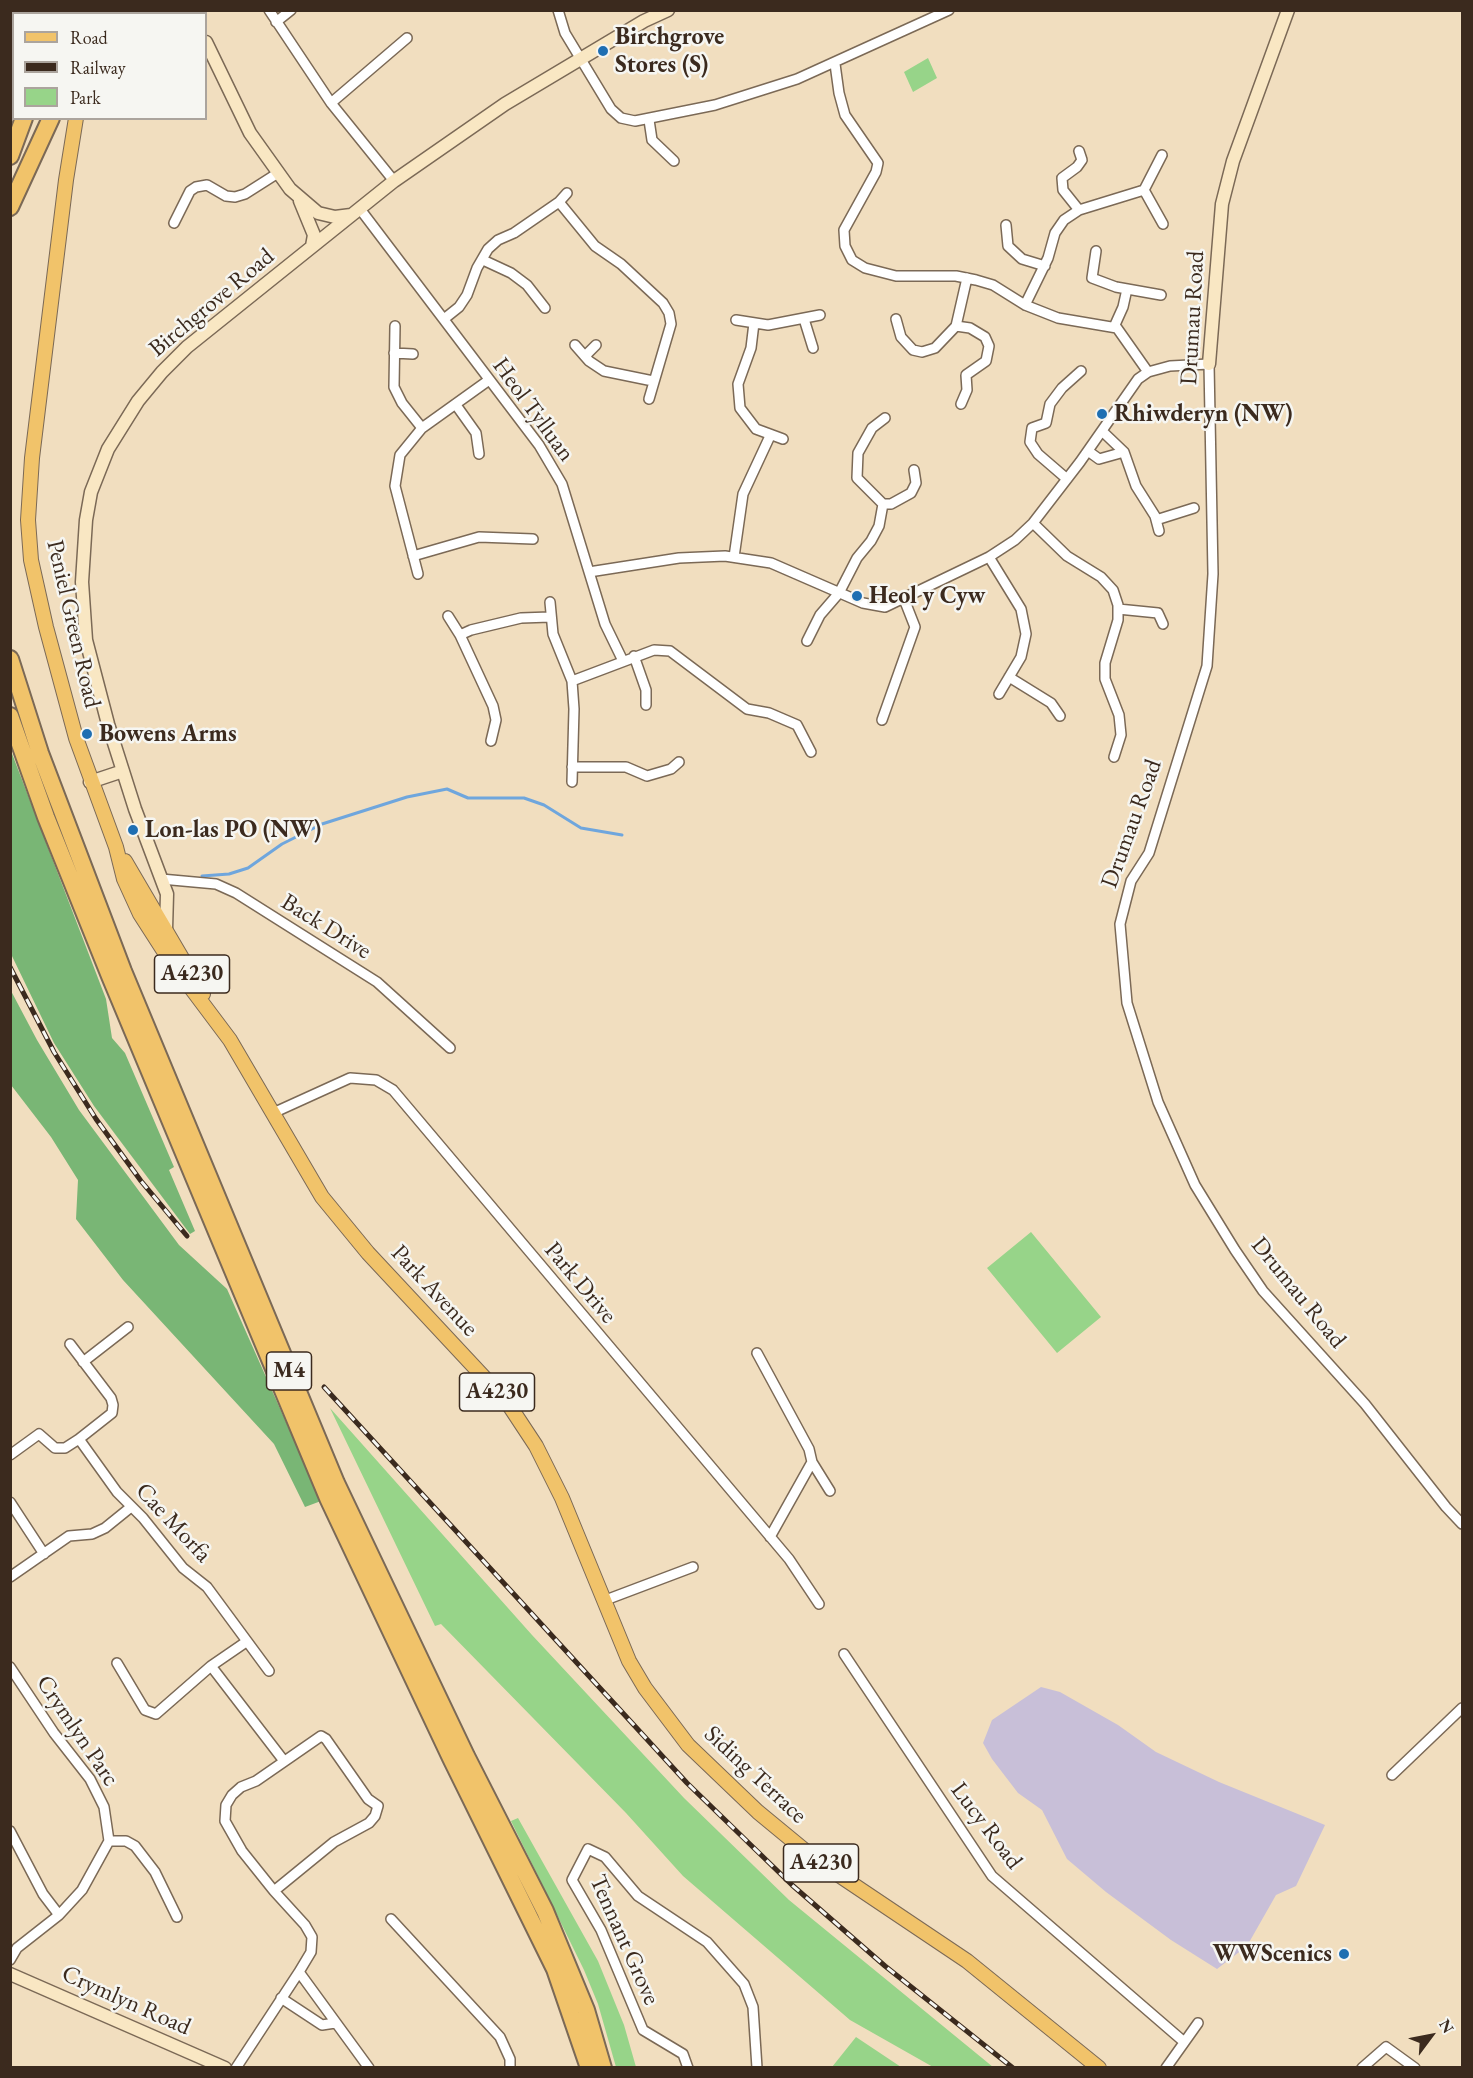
<!DOCTYPE html>
<style>
body{margin:0}
#map{position:relative;width:1473px;height:2078px;overflow:hidden;background:#f1debf;font-family:"EB Garamond",serif}
canvas{display:block}
.frame{position:absolute;inset:0;border:12px solid #3b2a1e;pointer-events:none}
.legend{position:absolute;left:12px;top:12px;width:195px;height:108px;box-sizing:border-box;background:#f6f6f2;border:2px solid #aba49d;margin:0;padding:8px 10px;list-style:none;font-size:18px;color:#3b2a1e}
.legend li{display:flex;align-items:center;gap:12px;height:30px}
.legend b{width:30px;border:2px solid #aba49d}
.north{position:absolute;left:1401px;top:2006px;width:60px;height:60px;-webkit-text-stroke:4px #f6f6f2;paint-order:stroke;rotate:58deg;font-size:16px;font-weight:700;line-height:24px;text-align:center;color:#3b2a1e}
.north::after{content:'';display:block;margin:auto;width:21px;height:27px;background:#3b2a1e;clip-path:polygon(50% 0,100% 100%,50% 72%,0 100%)}
</style>
<div id="map">
<canvas width="1473" height="2078"></canvas>
<div class="frame"></div>
<ul class="legend">
<li><b style="height:8px;background:#f1c36a"></b>Road</li>
<li><b style="height:8px;background:#3b2a1e"></b>Railway</li>
<li><b style="height:16px;background:#97d489"></b>Park</li>
</ul>
<div class="north">N</div>
</div>
<script>
const ctx = document.querySelector('canvas').getContext('2d');
ctx.lineJoin = 'round';
function paint(path, color) {
  ctx.fillStyle = color;
  ctx.fill(path, 'evenodd');
}
function shape(rows) {
  const path = new Path2D();
  for (const r of rows) {
    path.moveTo(r[0], r[1]);
    for (let i = 2; i < r.length; i += 2) path.lineTo(r[i], r[i + 1]);
  }
  return path;
}
function trace(path, color, width, dash) {
  ctx.strokeStyle = color;
  ctx.lineWidth = width;
  ctx.lineCap = dash ? 'butt' : 'round';
  ctx.setLineDash(dash || []);
  ctx.stroke(path);
}
function label(font, color, halo, rows, align = 'center') {
  ctx.font = font + ' "EB Garamond",serif';
  ctx.lineWidth = 5;
  ctx.setLineDash([]);
  ctx.textBaseline = 'middle';
  ctx.strokeStyle = halo;
  ctx.fillStyle = color;
  for (const [text, x, y, turn = 0] of rows) {
    ctx.save();
    ctx.translate(x, y);
    ctx.rotate((+turn || 0) * Math.PI / 180);
    ctx.textAlign = isNaN(turn) ? turn : align;
    if (halo) ctx.strokeText(text, 0, 0);
    ctx.fillText(text, 0, 0);
    ctx.restore();
  }
}
paint(shape([
 [1041,1687,1060,1692,1118,1725,1156,1752,1219,1782,1325,1825,1296,1886,1276,1895,1247,1946,1217,1969,1171,1940,1106,1892,1067,1859,1042,1810,1018,1793,992,1759,983,1743,992,1720]
]), '#c8bfd8');
paint(shape([
 [928,58,937,78,913,92,904,72],
 [1031,1232,1101,1317,1057,1353,987,1268],
 [330,1408,532,1635,684,1798,789,1900,993,2067,933,2067,850,2020,683,1876,626,1813,441,1624,435,1626],
 [518,1818,598,1961,624,2025,636,2067,616,2067,598,2004,584,1970,511,1821],
 [856,2037,901,2067,832,2067]
]), '#97d489');
paint(shape([
 [11,11,39,11,37,13,14,14,14,71,11,79],
 [11,751,106,999,112,1038,125,1053,174,1167,169,1170,195,1231,190,1234,94,1106,54,1043,11,954],
 [10,989,37,1040,79,1110,179,1245,227,1289,321,1501,305,1507,274,1444,123,1280,76,1219,78,1180,51,1137,11,1085]
]), '#79b675');
trace(shape([
 [202,876,229,874,248,868,282,844,322,824,407,797,447,789,468,798,524,798,544,805,581,828,622,835]
]), '#6fa6dd', 3);
const street = shape([
 [269,10,331,103,394,181],
 [558,10,565,33,611,109,621,118,635,121,715,105,797,79,949,10],
 [276,22,291,10],
 [835,64,839,93,845,115,878,163,876,172,844,230,845,246,852,260,865,268,896,276,956,276,976,280,993,285,1025,305,1058,318,1117,328,1148,372],
 [331,103,407,38],
 [649,120,652,140,674,161],
 [1162,155,1144,190,1163,224],
 [559,202,595,246,621,264,663,303,669,313,671,324,649,399],
 [360,209,539,445,562,484,605,624,623,661],
 [1079,210,1063,190,1062,178,1077,167,1082,160,1079,151],
 [174,223,190,191,196,187,207,185,226,196,235,197,245,194,278,173],
 [1006,225,1008,246,1022,259,1045,266],
 [1096,251,1092,278,1116,287,1161,295],
 [483,260,511,273,527,285,545,308],
 [1025,305,1048,258,1055,233,1064,220,1079,210,1144,190],
 [444,319,459,307,467,295,477,268,488,249,498,240,514,233,559,202,567,193],
 [804,319,813,348],
 [896,319,901,337,913,350,922,352,935,348,956,326,967,278],
 [736,320,768,325,820,315],
 [754,323,751,348,738,384,740,408,756,429,783,439],
 [395,326,394,387,402,403,422,428],
 [956,326,970,328,985,337,989,346,986,361,966,375,967,390,961,404],
 [1114,327,1123,307,1127,289],
 [575,345,589,361,604,371,653,381],
 [394,353,413,354],
 [585,356,596,345],
 [456,405,476,433,479,454],
 [885,418,872,428,858,453,857,478,883,504,891,504,911,493,916,483,914,470],
 [1102,431,1124,452,1136,486,1155,516,1159,531],
 [1088,451,1099,459,1124,452],
 [1067,479,1038,454,1030,442,1032,428,1046,423,1050,404,1062,388,1081,371],
 [1156,520,1194,508],
 [1033,523,1067,556,1101,577,1113,590,1118,605,1118,620,1105,663,1105,679,1119,715,1121,735,1114,757],
 [413,556,479,537,533,539],
 [734,557,743,494,770,436],
 [989,557,1021,609,1026,634,1021,657,999,694],
 [589,572,679,558,725,556,771,563,863,603,885,607,989,557,1015,540,1033,523,1080,462,1138,379,1148,372,1170,366,1209,364,1213,574,1207,666,1149,853,1131,881,1120,924,1127,1003,1158,1102,1195,1185,1235,1250,1263,1291,1365,1404,1446,1507,1462,1524],
 [418,574,395,486,400,455,422,428,489,380],
 [550,602,553,634,572,681,574,709,572,782],
 [1118,609,1158,613,1163,624],
 [448,616,460,635,493,706,496,720,491,741],
 [460,635,471,630,521,618,550,617],
 [807,641,820,615,839,593,857,558,871,541,879,526,883,504],
 [634,656,646,690,646,705],
 [1009,677,1051,703,1060,716],
 [572,681,654,650,670,651,747,709,769,713,797,725,811,752],
 [882,720,915,627,904,599],
 [572,767,626,767,647,776,671,769,679,762],
 [161,879,216,884,236,893,377,982,450,1048],
 [273,1113,350,1078,376,1080,393,1090,789,1559,819,1604],
 [70,1344,111,1398,113,1405,112,1413,79,1439],
 [757,1353,809,1449,812,1462,830,1491],
 [83,1362,128,1327],
 [10,1455,39,1434,55,1448,65,1448,79,1439,117,1492,143,1518,183,1568,207,1587,269,1671],
 [10,1502,44,1554],
 [770,1537,812,1462],
 [10,1577,69,1536,92,1534,105,1528,131,1507],
 [603,1601,693,1567],
 [844,1654,992,1876,1183,2041],
 [117,1663,145,1710,156,1714,211,1666,246,1642],
 [211,1666,284,1761],
 [10,1667,54,1733,90,1779,104,1807,109,1841,82,1890,59,1915,17,1948,10,1960],
 [1392,1775,1462,1708],
 [10,1831,43,1894,59,1915],
 [109,1841,126,1841,135,1846,155,1872,177,1917],
 [274,1891,334,1842,369,1823,375,1816,378,1806,368,1799,326,1739,321,1736,256,1781,241,1787,232,1795,226,1805,225,1821,242,1851,274,1891,305,1925,312,1937,311,1952,299,1972],
 [391,1919,500,2037,510,2059,510,2068],
 [281,1998,322,2025,335,2023],
 [236,2068,299,1972,369,2068],
 [688,2068,683,2054,643,2030,601,1930,572,1880,588,1849,605,1857,638,1896,707,1942,744,1984,753,2007,757,2068],
 [1166,2068,1198,2023],
 [1362,2068,1386,2047,1415,2068]
]);
const secondary = shape([
 [177,10,185,14],
 [193,10,194,14],
 [206,42,250,133,290,189,318,213,335,217,351,215],
 [300,201,314,235,312,246],
 [1209,364,1222,204,1233,161,1288,10],
 [90,782,123,771],
 [166,929,167,894,135,809,108,724,86,640,82,582,86,520,91,492,108,449,138,401,162,372,187,347,394,181,505,104,644,21,668,10],
 [10,1974,225,2068]
]);
const primary = shape([
 [122,10,131,14],
 [148,14,156,10],
 [76,118,66,180,32,458,28,520,31,560,46,627,76,738,116,847,124,879,140,914,167,956,230,1040,322,1197,368,1253,507,1402,536,1446,562,1498,629,1661,645,1688,688,1745,758,1812,815,1859,967,1961,1099,2068],
 [125,861,203,994]
]);
const highway = shape([
 [44,14,45,10],
 [69,14,70,10],
 [87,14,88,10],
 [106,14,108,10],
 [10,98,14,88],
 [10,156,24,118],
 [10,207,51,118],
 [10,659,40,753,123,971,336,1483,466,1756,545,1911,586,2010,603,2068],
 [10,716,46,817,110,976,328,1498,451,1758,555,1969,589,2068]
]);
trace(street, '#7b6956', 12);
trace(secondary, '#7b6956', 15);
trace(primary, '#7b6956', 16);
trace(highway, '#7b6956', 20);
trace(street, '#fff', 9);
trace(secondary, '#f9e7c3', 12);
trace(primary, '#f1c36a', 14);
trace(highway, '#f1c36a', 16);
const rail = shape([
 [10,967,54,1052,96,1119,141,1181,187,1236],
 [324,1387,687,1783,792,1885,885,1966,1013,2068]
]);
trace(rail, '#3b2a1e', 5);
trace(rail, '#f6f6f2', 3, [9]);
for (const [x, y, r, color] of [
 [603,51,6,"#1f6fb2"],
 [1102,414,6,"#1f6fb2"],
 [857,596,6,"#1f6fb2"],
 [87,734,6,"#1f6fb2"],
 [133,830,6,"#1f6fb2"],
 [1344,1954,6,"#1f6fb2"]
]) {
  const dot = new Path2D();
  dot.arc(x, y, r, 0, 2 * Math.PI);
  ctx.fillStyle = color;
  ctx.fill(dot);
  trace(dot, '#f6f6f2', 2);
}
for (const [x, y, w] of [
 [192,974,75],
 [289,1371,45],
 [497,1392,75],
 [821,1863,75]
]) {
  const box = new Path2D();
  box.roundRect(x - w / 2, y - 19, w, 38, 4.5);
  ctx.fillStyle = '#f6f6f2';
  ctx.fill(box);
  trace(box, '#3b2a1e', 1.5);
}
label('bold 22px', '#3b2a1e', null, [
 ["A4230",192,974],
 ["M4",289,1371],
 ["A4230",497,1392],
 ["A4230",821,1863]
]);
label('bold 24px', '#3b2a1e', '#f6f6f2', [
 ["Birchgrove",615,37],
 ["Stores (S)",615,65],
 ["Rhiwderyn (NW)",1114,414],
 ["Heol y Cyw",869,596],
 ["Bowens Arms",99,734],
 ["Lon-las PO (NW)",145,830],
 ["WWScenics",1332,1954,"right"]
], 'left');
label('24px', '#3b2a1e', '#f6f6f2', [
 ["Birchgrove Road",212,303,-40],
 ["Drumau Road",1193,318,-87],
 ["Heol Tylluan",533,410,54],
 ["Peniel Green Road",73,624,77],
 ["Drumau Road",1132,824,-70],
 ["Back Drive",326,927,32],
 ["Park Drive",580,1283,50],
 ["Park Avenue",434,1291,47],
 ["Drumau Road",1298,1293,51],
 ["Cae Morfa",173,1523,47],
 ["Crymlyn Parc",77,1731,56],
 ["Siding Terrace",755,1775,43],
 ["Lucy Road",986,1826,53],
 ["Tennant Grove",624,1940,66],
 ["Crymlyn Road",126,2001,24]
]);
</script>
